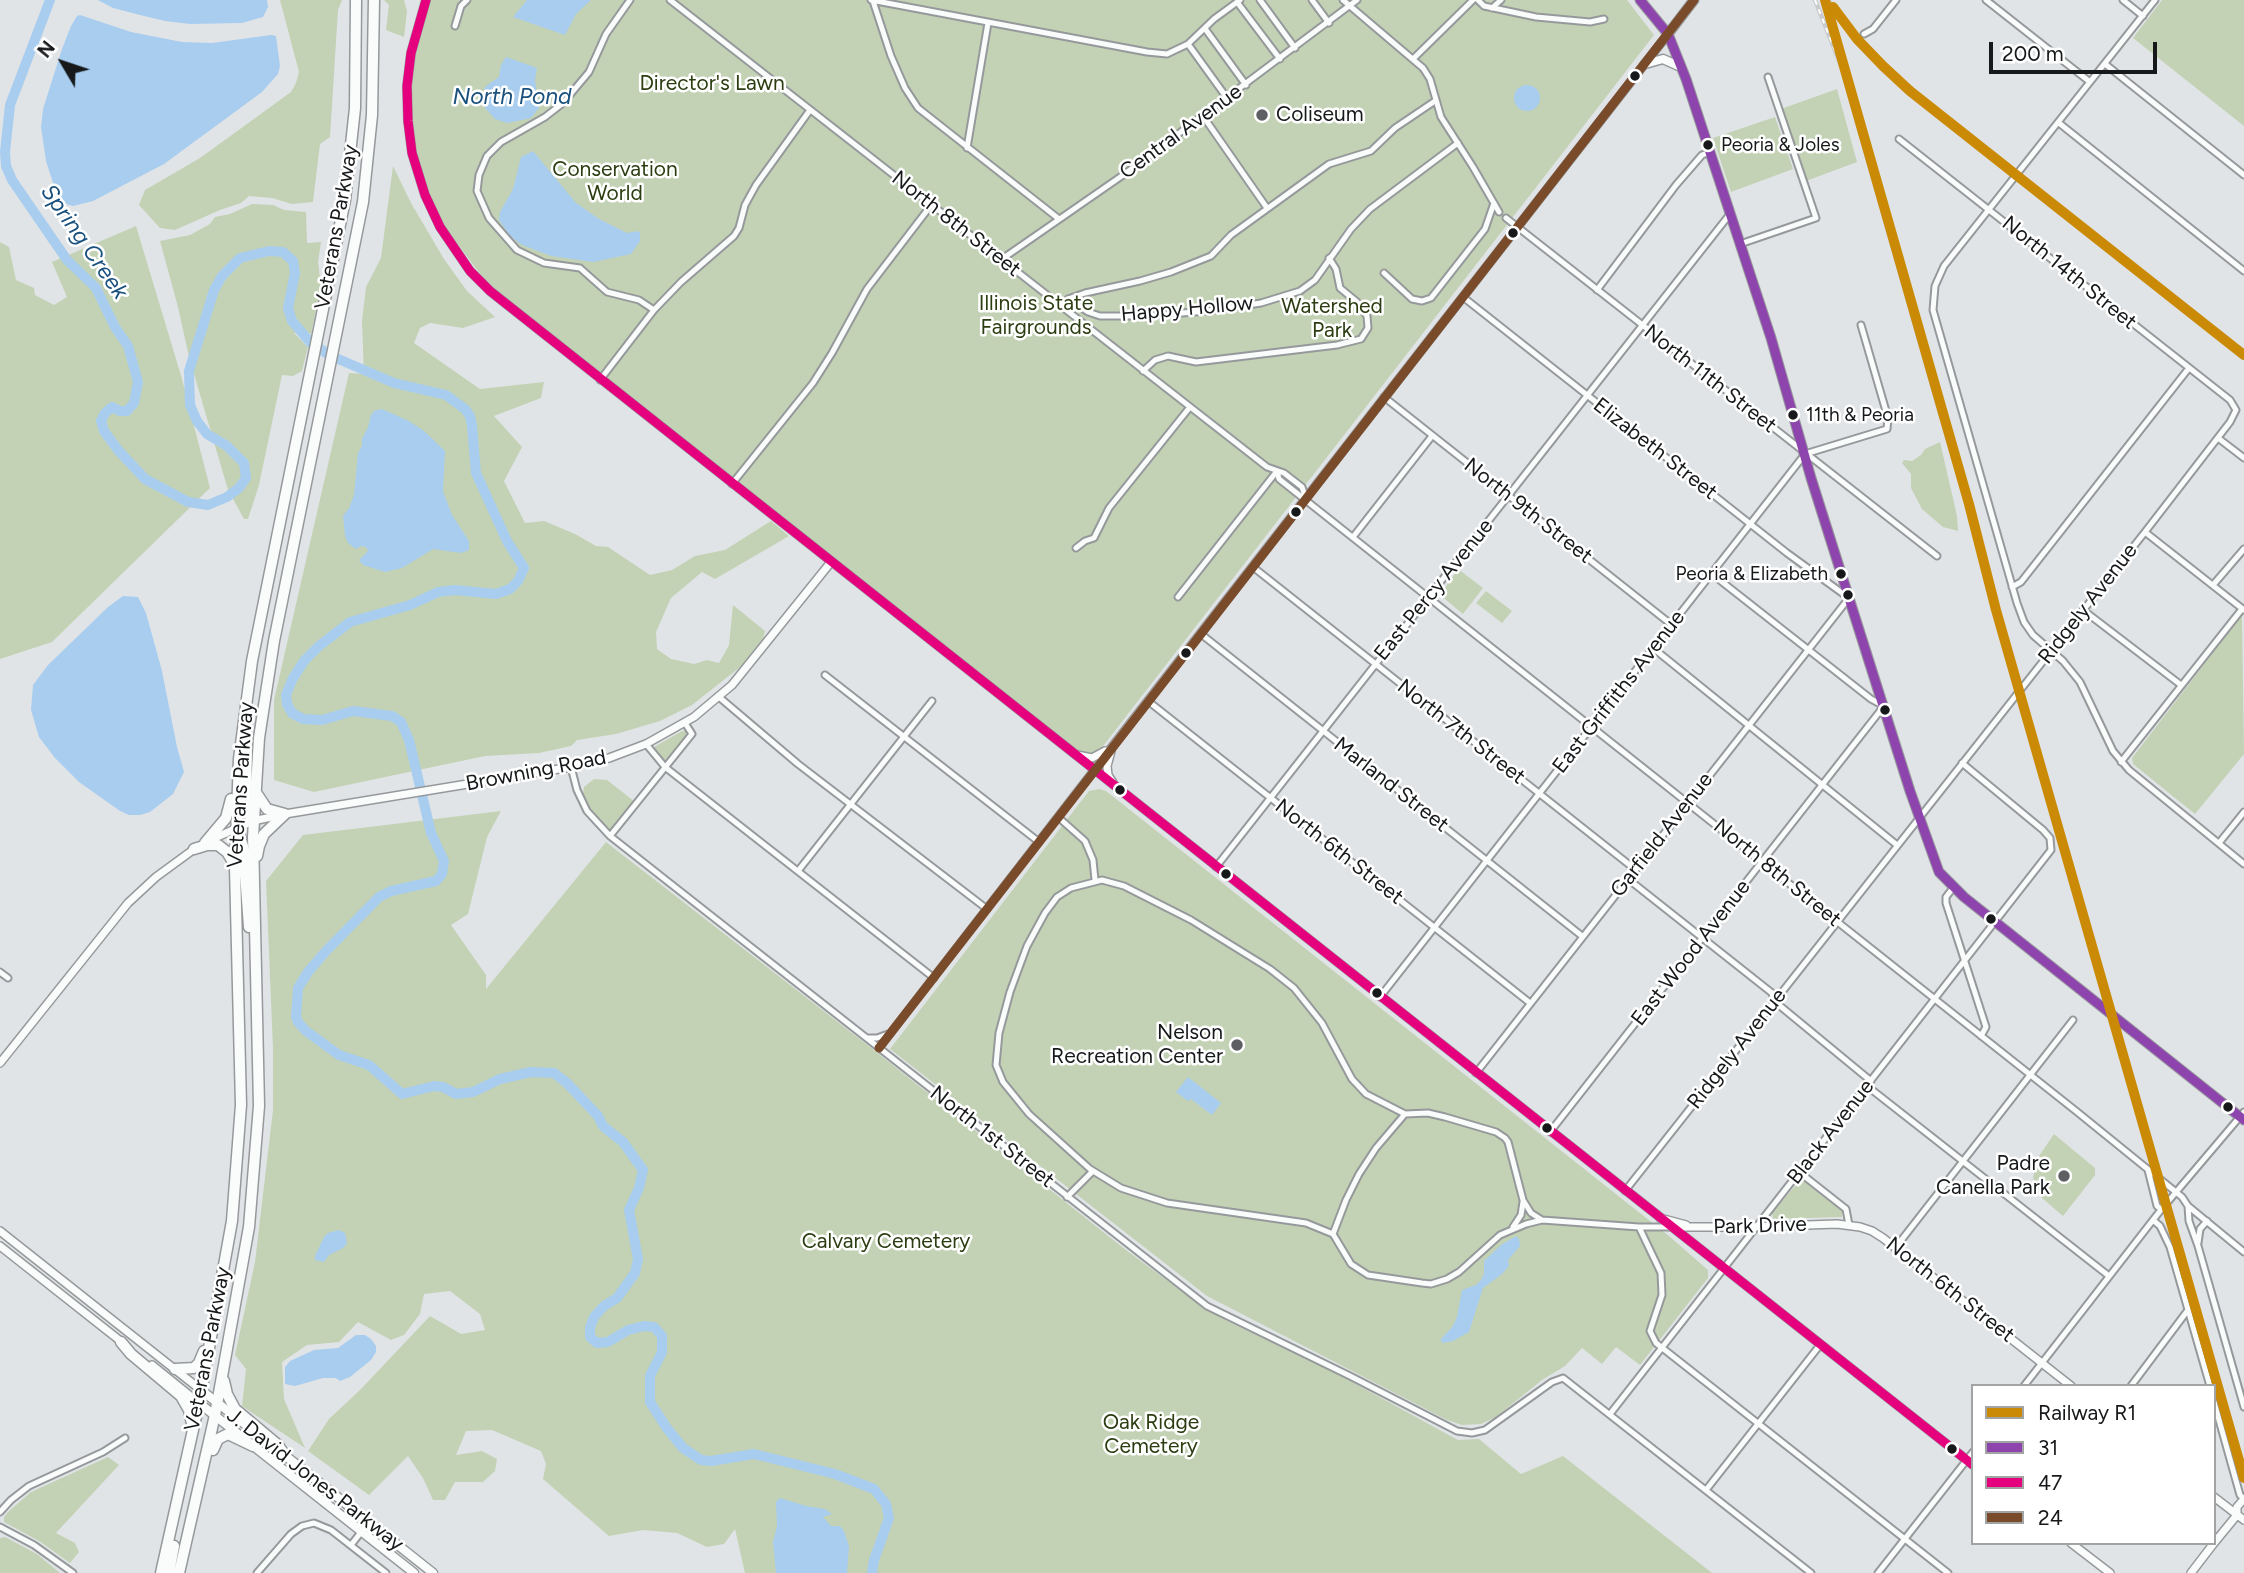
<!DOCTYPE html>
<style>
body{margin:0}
#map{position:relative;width:2244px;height:1573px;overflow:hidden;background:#e1e4e7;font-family:Figtree,sans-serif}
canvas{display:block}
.legend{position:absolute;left:1971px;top:1384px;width:245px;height:161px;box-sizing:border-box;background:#fff;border:2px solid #a2a3a3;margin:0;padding:9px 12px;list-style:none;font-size:21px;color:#16181a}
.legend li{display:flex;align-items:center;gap:14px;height:35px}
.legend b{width:35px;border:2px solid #a2a3a3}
.north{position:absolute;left:28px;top:28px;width:70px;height:70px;-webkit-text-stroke:5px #fff;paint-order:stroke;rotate:309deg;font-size:19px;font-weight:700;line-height:28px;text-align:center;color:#16181a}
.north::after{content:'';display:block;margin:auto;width:24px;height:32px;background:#16181a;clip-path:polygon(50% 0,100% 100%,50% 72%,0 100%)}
.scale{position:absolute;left:1989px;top:42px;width:168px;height:32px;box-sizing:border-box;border:4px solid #16181a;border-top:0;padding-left:9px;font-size:21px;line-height:24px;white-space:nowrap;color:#16181a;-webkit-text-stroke:5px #fff;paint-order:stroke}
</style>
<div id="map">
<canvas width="2244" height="1573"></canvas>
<ul class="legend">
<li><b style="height:9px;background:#ca8a05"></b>Railway R1</li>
<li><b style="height:9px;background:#8e44ad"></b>31</li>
<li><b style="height:9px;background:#e5007d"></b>47</li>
<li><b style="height:9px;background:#7a4b2a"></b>24</li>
</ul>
<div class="north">N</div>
<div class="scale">200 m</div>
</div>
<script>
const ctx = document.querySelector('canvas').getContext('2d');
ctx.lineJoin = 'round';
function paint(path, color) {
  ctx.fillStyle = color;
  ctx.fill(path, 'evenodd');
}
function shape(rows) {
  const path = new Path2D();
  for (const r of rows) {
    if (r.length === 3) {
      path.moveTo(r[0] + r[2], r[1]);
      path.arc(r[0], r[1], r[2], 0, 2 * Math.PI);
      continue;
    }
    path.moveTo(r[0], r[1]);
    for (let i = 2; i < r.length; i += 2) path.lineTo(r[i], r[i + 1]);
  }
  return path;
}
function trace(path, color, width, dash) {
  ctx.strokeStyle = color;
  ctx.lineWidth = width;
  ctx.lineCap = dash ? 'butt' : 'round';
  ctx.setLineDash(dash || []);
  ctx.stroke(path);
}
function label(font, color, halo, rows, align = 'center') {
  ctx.font = font + ' Figtree,sans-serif';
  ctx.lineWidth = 5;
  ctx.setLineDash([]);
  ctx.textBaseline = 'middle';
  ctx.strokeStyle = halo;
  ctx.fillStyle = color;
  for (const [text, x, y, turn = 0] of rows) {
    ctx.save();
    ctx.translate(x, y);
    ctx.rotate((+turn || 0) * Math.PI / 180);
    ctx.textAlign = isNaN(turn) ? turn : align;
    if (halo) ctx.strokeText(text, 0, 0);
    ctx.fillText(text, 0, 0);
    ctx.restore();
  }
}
paint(shape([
 [280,0,342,0,338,10,330,137,320,144,313,202,292,204,272,198,249,196,241,203,220,210,175,230,160,228,139,205,145,190,200,158,291,92,296,83,299,72],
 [384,0,404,0,407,11,404,37,386,30,389,5],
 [430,0,1627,0,1654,35,1100,750,1094,755,1079,753,514,306,484,279,444,226,430,198,419,165,413,134,410,94,415,49],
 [2162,0,2244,0,2244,126,2133,38],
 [1837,89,1857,162,1806,181,1781,109],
 [1775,117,1793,169,1731,192,1713,138],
 [393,166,411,203,444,259,467,291,495,317,463,328,430,323,420,328,414,343,480,389,544,382,541,398,494,416,522,447,504,481,525,523,544,521,575,534,596,546,608,547,650,575,672,570,695,556,725,550,771,521,789,536,715,579,702,572,671,598,656,632,657,649,671,659,694,664,707,660,719,663,729,645,733,605,765,631,763,640,744,664,692,705,660,721,616,734,577,740,571,746,539,753,485,756,314,792,274,780,274,700,349,373,364,374,362,321,366,287,381,258],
 [252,204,273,205,284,210,306,212,307,243,321,242,318,262,321,286,311,334,305,331,294,333,308,347,302,371,293,376,282,375,259,485,248,519,244,519,228,490,189,357,178,307,160,241,190,235,210,224,215,217,230,214],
 [136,226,182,379,210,488,52,642,0,659,0,242,9,247,16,280,34,288,35,295,54,305,67,297,52,262],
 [1940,442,1957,516,1958,531,1943,527,1922,509,1911,488,1911,474,1902,463,1904,460,1912,461,1921,455,1925,449],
 [1458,569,1483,588,1463,614,1440,595],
 [1486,591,1512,611,1502,623,1476,603],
 [2242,615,2244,754,2195,814,2133,764,2132,758],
 [682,731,686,731,687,735,664,762,654,747],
 [594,779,607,780,635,802,610,831,595,817,583,794,584,787],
 [1099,789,1106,791,1669,1236,1708,1270,1708,1278,1640,1365,1616,1347,1602,1364,1582,1348,1565,1366,1542,1380,1496,1417,1481,1424,1462,1425,1447,1420,1207,1296,890,1049,1089,791],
 [501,811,487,837,468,914,451,925,486,975,486,989,606,842,870,1047,1126,1250,1200,1305,1227,1321,1330,1370,1458,1440,1479,1439,1521,1474,1563,1456,1712,1573,745,1573,735,1529,724,1544,707,1547,677,1533,643,1530,609,1536,543,1479,546,1464,541,1451,492,1430,466,1431,456,1455,482,1451,497,1459,495,1471,483,1482,455,1482,445,1500,433,1500,423,1478,408,1456,369,1495,308,1451,329,1419,360,1390,430,1316,461,1334,485,1330,480,1314,450,1291,424,1294,420,1314,404,1335,391,1340,358,1322,339,1342,307,1345,282,1362,284,1399,305,1448,242,1406,246,1369,235,1355,255,1262,273,1110,273,1049,266,881,303,835],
 [2054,1134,2095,1168,2095,1175,2063,1216,2042,1198,2033,1178,2037,1159],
 [1801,1179,1842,1211,1842,1217,1773,1219,1772,1213],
 [108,1457,119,1465,56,1533,75,1543,79,1552,70,1563,39,1541,4,1522,4,1517,8,1512,31,1492],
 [5,1537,37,1554,60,1573,0,1573,0,1538]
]), '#c3d2b4');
paint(shape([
 [98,0,267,0,268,7,263,17,242,23,190,24,165,21,144,16,113,8],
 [527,0,591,0,576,14,565,35,513,17],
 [80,15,131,32,182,42,212,43,271,35,276,36,280,66,278,74,262,92,164,164,93,201,73,206,66,204,55,189,46,161,41,127,43,109,62,49,71,26,77,16],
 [506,57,537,68,535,80,539,108,531,118,507,123,495,119,486,109,484,105,487,98,483,92,486,86,499,77,501,65],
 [1527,98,13],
 [533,151,576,203,599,219,627,233,638,231,640,233,640,241,631,254,593,262,551,256,522,245,510,236,499,220,500,212,513,189,521,157],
 [382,409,409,421,424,431,445,451,443,491,452,515,469,541,469,550,461,553,433,549,402,568,385,572,363,565,359,560,368,551,366,547,361,546,356,549,348,543,345,536,343,516,349,508,354,495,358,453,362,446,362,439,368,427,371,415,374,411],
 [123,596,138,597,146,613,162,671,177,747,184,772,173,794,150,812,140,815,129,815,120,811,79,782,55,758,39,737,31,710,33,685,48,665,108,607],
 [1188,1077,1221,1103,1212,1115,1191,1099,1188,1101,1176,1092],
 [339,1230,345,1233,347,1243,343,1248,329,1255,324,1262,315,1260,315,1256,324,1237,328,1233],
 [1516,1236,1519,1239,1520,1246,1508,1260,1509,1266,1502,1274,1483,1288,1469,1332,1453,1341,1442,1343,1441,1339,1453,1326,1457,1317,1462,1290,1476,1285,1481,1280,1484,1274,1484,1261,1501,1245],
 [356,1335,365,1335,371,1339,376,1346,376,1352,371,1360,350,1377,340,1381,336,1378,323,1378,295,1386,285,1384,285,1367,290,1361,314,1350,338,1348],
 [780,1498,806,1506,825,1509,832,1514,823,1517,831,1526,840,1526,844,1531,849,1546,847,1573,776,1573,773,1542,777,1526,776,1502]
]), '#a8cdef');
trace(shape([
 [50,0,10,105,5,152,6,166,12,180,67,260,96,288,115,327,128,346,138,382,134,403,127,411,120,411,112,407,105,413,101,421,104,431,118,450,145,479,188,502,208,505,227,497,239,488,246,478,244,463,227,446,207,434,197,421,190,405,189,371,214,290,222,276,240,258,269,251,283,252,293,261,295,273,288,308,292,321,310,342,329,355,394,383,446,395,465,409,470,416,472,426,476,473,507,541,524,568,518,581,510,589,496,594,455,590,438,592,410,605,350,622,319,646,304,661,292,680,286,695,287,704,292,713,303,719,322,720,353,711,392,716,401,722,409,740,431,833,444,861,442,874,436,881,391,891,379,897,326,951,308,972,298,988,296,1017,298,1022,306,1031,339,1055,369,1065,402,1094,434,1086,443,1087,456,1094,473,1092,500,1079,531,1072,554,1073,567,1083,598,1116,603,1126,623,1142,643,1170,639,1188,629,1210,638,1259,635,1273,617,1298,604,1306,594,1317,590,1328,590,1337,597,1343,608,1342,628,1330,644,1326,654,1327,662,1336,662,1352,650,1376,650,1402,666,1427,683,1448,701,1460,711,1461,754,1454,835,1474,874,1489,886,1504,889,1518,874,1560,872,1573]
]), '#a8cdef', 10);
const street = shape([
 [630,0,606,34,589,72,563,103,545,117,501,142,487,156,479,175,477,191,489,218,517,250,544,263,580,268,607,292,639,300,654,310],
 [670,0,1267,467,1284,473,1302,487,1306,499],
 [871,0,1147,52,1167,54,1188,44,1214,19,1240,0],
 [1260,0,1295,48],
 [1312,0,1329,23],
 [1343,0,1423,68,1430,79,1441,117,1473,167,1499,212],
 [1478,0,1484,6,1536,17,1590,22,1604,19],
 [1986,0,2090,82],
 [2123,0,2143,16],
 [2155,0,1944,266,1935,286,1933,310,2017,603,2024,622,2033,635,2063,661,2080,682,2113,751,2129,770,2244,864],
 [873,1,891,56,905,88,918,108,1059,219],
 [1237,2,1280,59],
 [1492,8,1501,0],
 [455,26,461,6,467,0],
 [1206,30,1246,85],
 [1864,34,1873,29,1896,0],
 [1188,44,1227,98],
 [1413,59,1473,0],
 [2105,64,2244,175],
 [1203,116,1267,208],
 [2059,123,2244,271],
 [967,148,988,23],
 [1506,218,1937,556],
 [1740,244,1816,218,1768,77],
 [1002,259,1126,173,1357,0],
 [1384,273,1412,299,1422,301,1431,298,1485,229,1494,203],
 [1597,290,1676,185,1702,155,1710,152],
 [1463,297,1787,553,1849,598,1476,1073],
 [1068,299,1088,312,1100,316,1143,316,1208,311,1261,303,1300,291,1315,280,1351,229,1370,209,1458,143],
 [1062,307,1068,299,1085,293,1140,281,1171,272,1211,256,1231,235,1329,164,1371,151,1395,128,1435,101],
 [1143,371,1155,360,1168,356,1196,362,1337,345,1361,339,1368,328,1367,316,1357,302,1340,288,1336,269,1329,258],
 [600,380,654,310,681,282,734,236,739,228,745,205,756,185,810,110],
 [1384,397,1672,625],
 [2218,438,2244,458],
 [1277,471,1279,479,2076,1111,2182,1197,2188,1206,2244,1252],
 [732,484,813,383,832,353,867,289,932,204],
 [2145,532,2244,610],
 [1353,537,1432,436],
 [1076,548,1085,541,1094,538,1109,508,1190,407],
 [1253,567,1636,870],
 [2213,585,2244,549],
 [2012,587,2021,582,2189,368],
 [1178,597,1277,471],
 [2083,610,2181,685],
 [1201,634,1582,936],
 [1653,648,1897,845],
 [825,675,1039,842],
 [719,697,798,764,987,909],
 [1148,701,1530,1003],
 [646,744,665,767,934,978],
 [2121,762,2242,609],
 [571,767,577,790,587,811,610,836,1207,1306,1350,1376,1457,1431,1472,1433,1485,1430,1552,1382,1563,1378,1811,1573],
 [1058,817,1085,841,1093,860,1095,880],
 [610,836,692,734,685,723],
 [2219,843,2244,812],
 [1216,867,1730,214],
 [798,871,932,701],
 [1628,879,1772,993,1774,1001,1871,1081],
 [1953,888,1946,897,1946,903,1986,1027,1981,1036],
 [0,972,8,978],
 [1380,997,1805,454,1887,429,1888,418,1861,325],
 [867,1038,877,1038,888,1034],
 [879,1048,1094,770],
 [1867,1086,2109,1276],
 [1550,1132,1884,706,1871,699,1712,574],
 [2148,1170,2157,1206,2161,1209],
 [1799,1172,1846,1209,1849,1225],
 [1625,1191,2145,532,2230,422,2236,410,2230,400,1899,139],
 [1067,1197,1093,1171],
 [2188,1206,2189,1221,2198,1246,2244,1407],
 [1542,1220,1531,1213,1523,1200,1508,1142,1505,1138,1496,1132,1445,1117,1428,1113,1405,1114,1366,1094,1352,1079,1322,1023,1294,988,1270,969,1191,920,1124,886,1102,880,1071,888,1057,897,1045,913,1027,946,1010,992,999,1033,996,1065,1003,1082,1029,1114,1090,1169,1121,1188,1167,1203,1306,1223,1333,1234,1351,1264,1368,1275,1422,1283,1431,1284,1447,1279,1459,1272,1500,1235,1526,1224,1542,1220,1639,1227,1670,1227],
 [2153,1220,2160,1226,2170,1247,2210,1386],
 [1513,1227,1521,1215,1523,1202],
 [1639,1227,1661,1273,1662,1295,1650,1331,1656,1343,1948,1573],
 [1333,1234,1346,1200,1359,1174,1376,1148,1405,1114],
 [2198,1243,2200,1229,2207,1221],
 [1896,1247,2073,1020],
 [2024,1386,2160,1211,2244,1112],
 [2131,1386,2188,1310],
 [2214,1402,2240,1495,2244,1499],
 [1610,1414,2051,850,2050,838,2043,830,1962,763],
 [1706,1490,1820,1345],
 [0,1512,11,1500,29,1486,103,1452,125,1438],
 [0,1527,34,1545,73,1573],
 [351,1545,369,1522],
 [257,1573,291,1534,302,1526,314,1523,331,1530,386,1573],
 [1878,1573,1973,1452]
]);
const secondary = shape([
 [426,0,411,53,407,86,408,121,412,153,425,195,440,227,470,271,490,291,1973,1465],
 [1111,751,1107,766,1108,775,1113,783],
 [1077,755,1092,758,1105,751],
 [1094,770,1668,34],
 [208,841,253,821,285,814,571,767,609,758,646,744,694,717,732,685,831,562],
 [0,1063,128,903,156,877,197,847],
 [1660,1218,1686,1225],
 [1671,1227,1747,1227,1837,1224,1860,1227,1872,1231,1883,1238,2071,1386],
 [0,1231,201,1390],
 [0,1246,123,1343],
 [152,1365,199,1403],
 [2214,1497,2244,1520],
 [2071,1543,2110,1573],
 [2214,1543,2237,1515,2237,1507,2244,1499],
 [2191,1573,2214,1543]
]);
const primary = shape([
 [1640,0,1668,34,1686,79,1771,338,1811,478,1910,791,1939,872,1964,897,2244,1120],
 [1668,34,1694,0],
 [1645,64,1663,59,1681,67],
 [201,1390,269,1443],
 [199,1403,414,1573],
 [282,1453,433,1573]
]);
const highway = shape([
 [247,739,246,809,252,820],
 [257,794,267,809,285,814],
 [238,831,243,846,249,927],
 [205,843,226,818,231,799],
 [194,849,207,845,218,845,227,852,233,862],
 [257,856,259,846,264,834,285,814],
 [121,1342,131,1354,181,1396,189,1410,192,1424],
 [175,1369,194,1368,199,1363,204,1351],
 [224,1381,227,1394,235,1409,278,1445,286,1457],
 [213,1450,218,1439,228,1434,253,1446],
 [161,1573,199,1403,232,1221,241,1105,235,868,239,759,252,661,345,200,355,108,356,0],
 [169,1573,174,1546],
 [179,1573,215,1415,249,1227,259,1106,253,837,259,738,274,641,363,202,372,115,374,0]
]);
trace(street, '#96999b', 9);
trace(secondary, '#96999b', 10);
trace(primary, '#96999b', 11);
trace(highway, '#96999b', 13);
trace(street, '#fafbfb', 5);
trace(secondary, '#fafbfb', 7);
trace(primary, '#fafbfb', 8);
trace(highway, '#fafbfb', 10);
const rail = shape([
 [1815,0,1841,66,1939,410,1978,541],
 [1828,0,1857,39,1883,66,1910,91,2244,355]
]);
trace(rail, '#cacbcc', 4.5);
trace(rail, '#fff', 2, [5]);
trace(shape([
 [1640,0,1668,34,1686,79,1771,338,1811,478,1910,791,1939,872,1964,897,2244,1120]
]), '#8e44ad', 9);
trace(shape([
 [426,0,411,53,407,86,408,121,412,153,425,195,440,227,470,271,490,291,1973,1465]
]), '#e5007d', 9);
trace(shape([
 [879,1048,1694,0]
]), '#7a4b2a', 9);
trace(shape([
 [1825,0,1969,504,1996,610,2244,1478],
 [1833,7,1857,39,1883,66,1910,91,2244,355]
]), '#ca8a05', 10);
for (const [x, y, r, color] of [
 [1635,76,6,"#16181a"],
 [1262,115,7,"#5d5f62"],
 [1708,145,6,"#16181a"],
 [1513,233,6,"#16181a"],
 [1793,415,6,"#16181a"],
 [1296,512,6,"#16181a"],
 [1841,574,6,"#16181a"],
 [1848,595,6,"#16181a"],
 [1186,653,6,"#16181a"],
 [1885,710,6,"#16181a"],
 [1120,790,6,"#16181a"],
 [1226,874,6,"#16181a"],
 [1991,919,6,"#16181a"],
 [1377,993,6,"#16181a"],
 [1237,1045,7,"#5d5f62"],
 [2228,1107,6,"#16181a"],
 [1547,1128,6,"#16181a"],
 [2064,1176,7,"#5d5f62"],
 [1952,1449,6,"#16181a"]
]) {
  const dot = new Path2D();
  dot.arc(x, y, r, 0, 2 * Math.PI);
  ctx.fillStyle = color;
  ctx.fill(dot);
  trace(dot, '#fff', 2.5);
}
label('19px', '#16181a', '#fff', [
 ["Peoria & Joles",1721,145],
 ["11th & Peoria",1806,415],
 ["Peoria & Elizabeth",1828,574,"right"]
], 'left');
label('21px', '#2c3d11', '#fff', [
 ["Director's Lawn",712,84],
 ["Conservation",615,170],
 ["World",615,194],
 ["Illinois State",1036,304],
 ["Fairgrounds",1036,328],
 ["Watershed",1332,307],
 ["Park",1332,331],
 ["Calvary Cemetery",886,1242],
 ["Oak Ridge",1151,1423],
 ["Cemetery",1151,1447]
]);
label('21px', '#16181a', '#fff', [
 ["Coliseum",1276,115,"left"],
 ["Nelson",1223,1033],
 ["Recreation Center",1223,1057],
 ["Padre",2050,1164],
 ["Canella Park",2050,1188]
], 'right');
label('21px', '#16181a', '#fff', [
 ["Central Avenue",1181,132,-36],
 ["North 8th Street",956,224,38],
 ["Veterans Parkway",337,227,-80],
 ["North 14th Street",2069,273,39],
 ["Happy Hollow",1187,309,-5],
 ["North 11th Street",1710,379,38],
 ["Elizabeth Street",1655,449,38],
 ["North 9th Street",1528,511,38],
 ["East Percy Avenue",1434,590,-51],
 ["Ridgely Avenue",2088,604,-52],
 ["East Griffiths Avenue",1619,692,-52],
 ["North 7th Street",1461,732,38],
 ["Browning Road",536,771,-11],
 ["Veterans Parkway",241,785,-86],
 ["Marland Street",1391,785,38],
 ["Garfield Avenue",1662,835,-52],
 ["North 6th Street",1339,852,38],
 ["North 8th Street",1777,873,39],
 ["East Wood Avenue",1691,953,-52],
 ["Ridgely Avenue",1737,1049,-52],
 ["Black Avenue",1831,1132,-52],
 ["North 1st Street",992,1137,38],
 ["Park Drive",1760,1226,-2],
 ["North 6th Street",1950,1290,38],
 ["Veterans Parkway",208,1349,-79],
 ["J. David Jones Parkway",315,1480,38]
]);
label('italic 23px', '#19507d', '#fff', [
 ["North Pond",512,97],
 ["Spring Creek",84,242,55]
]);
</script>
